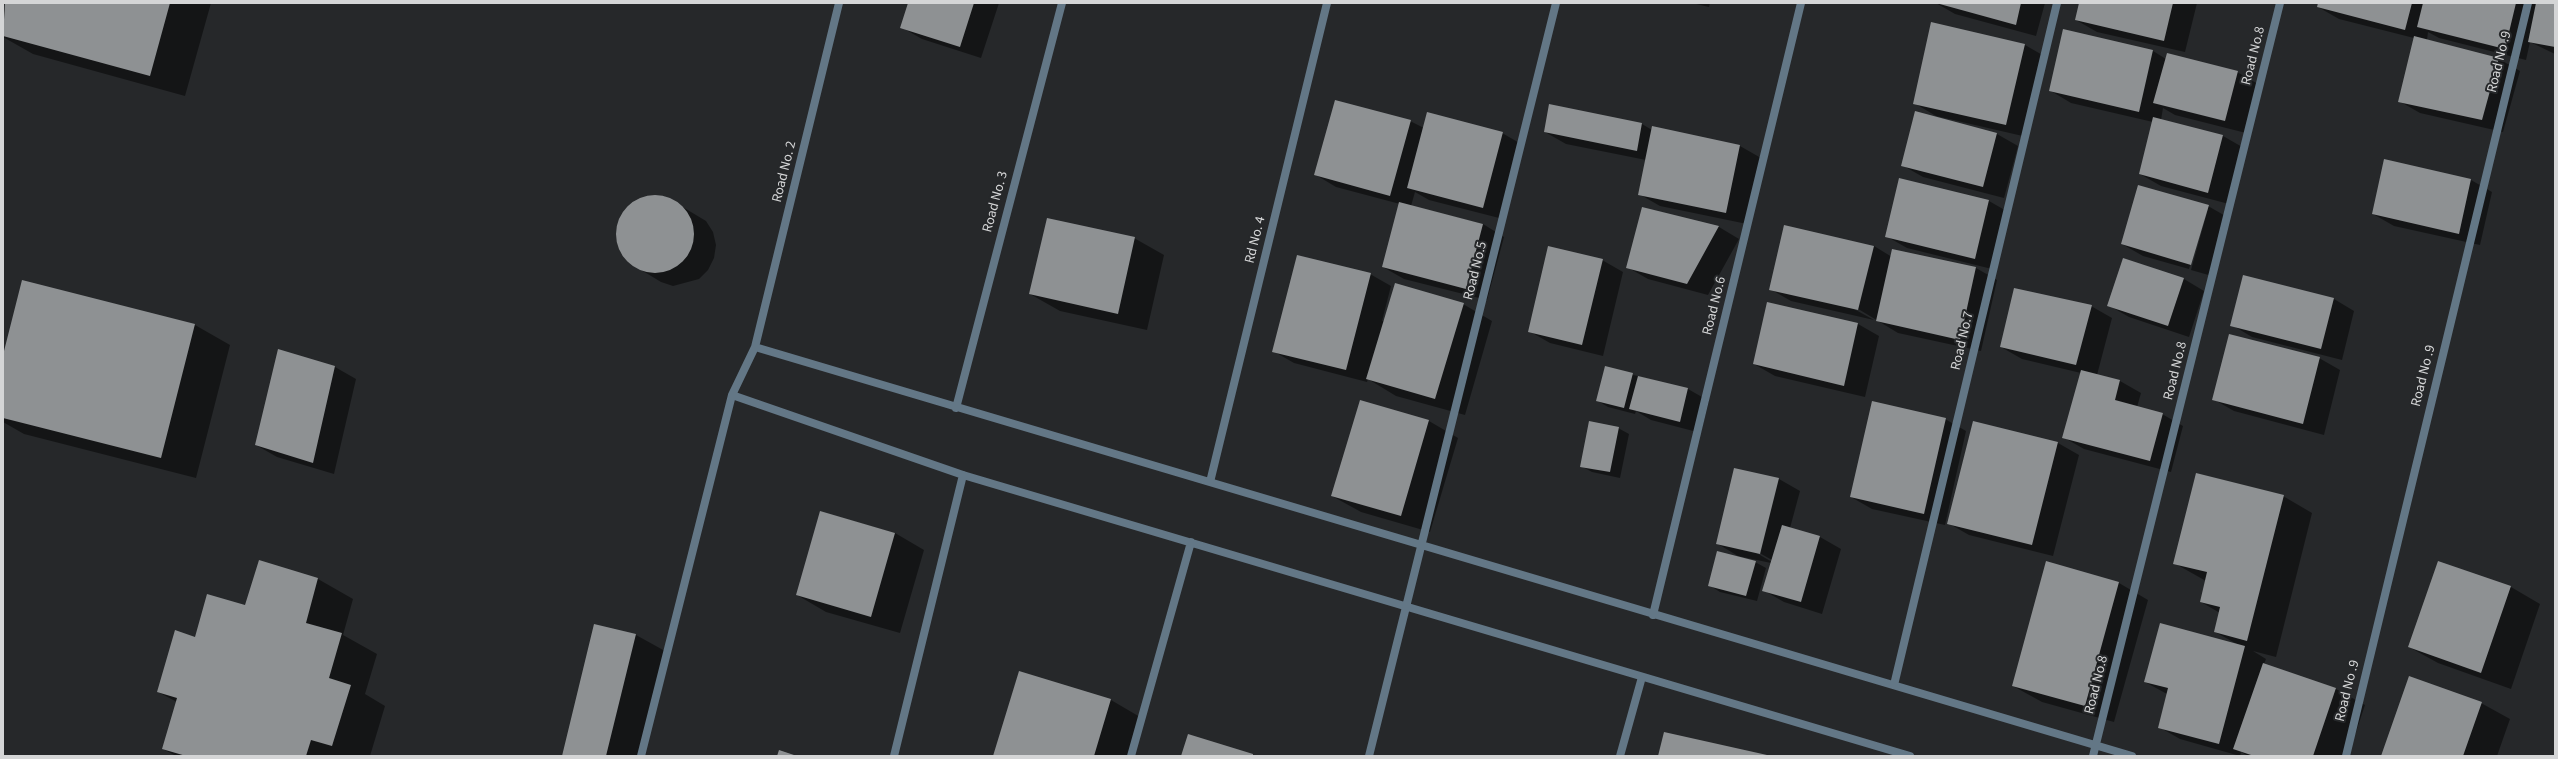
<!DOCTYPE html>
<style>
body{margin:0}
#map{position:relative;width:2558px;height:759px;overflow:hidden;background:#26282a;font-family:"Source Sans 3",sans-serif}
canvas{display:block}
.frame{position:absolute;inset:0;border:4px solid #d4d5d6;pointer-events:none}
</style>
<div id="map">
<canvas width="2558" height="759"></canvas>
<div class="frame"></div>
</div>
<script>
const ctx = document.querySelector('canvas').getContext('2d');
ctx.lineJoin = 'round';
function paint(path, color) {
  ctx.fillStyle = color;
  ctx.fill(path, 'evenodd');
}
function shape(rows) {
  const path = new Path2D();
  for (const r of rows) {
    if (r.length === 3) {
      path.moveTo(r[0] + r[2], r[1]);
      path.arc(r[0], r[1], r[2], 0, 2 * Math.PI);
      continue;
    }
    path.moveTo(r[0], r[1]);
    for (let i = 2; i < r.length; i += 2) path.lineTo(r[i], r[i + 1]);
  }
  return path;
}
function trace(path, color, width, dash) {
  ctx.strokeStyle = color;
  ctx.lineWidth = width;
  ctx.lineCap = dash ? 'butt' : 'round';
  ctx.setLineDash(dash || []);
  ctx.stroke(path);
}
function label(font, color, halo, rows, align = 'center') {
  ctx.font = font + ' "Source Sans 3",sans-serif';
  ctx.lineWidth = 4;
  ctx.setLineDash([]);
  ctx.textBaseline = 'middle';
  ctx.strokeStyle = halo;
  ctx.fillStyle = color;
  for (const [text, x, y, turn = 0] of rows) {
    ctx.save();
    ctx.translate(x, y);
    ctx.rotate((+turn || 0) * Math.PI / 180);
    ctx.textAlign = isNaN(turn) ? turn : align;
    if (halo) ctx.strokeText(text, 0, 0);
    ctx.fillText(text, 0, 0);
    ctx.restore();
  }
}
paint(shape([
 [6,3,211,3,185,96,33,54,3,37,3,14],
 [909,3,999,3,981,58,922,39,901,27],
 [1692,3,1710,3,1709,7],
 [1936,3,2045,3,2036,36,1955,14],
 [2080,3,2197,3,2185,52,2097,32,2076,20],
 [2319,3,2555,3,2555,54,2530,42,2526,60,2439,38,2428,32,2427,40,2499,59,2520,71,2503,132,2420,113,2399,101,2414,38,2339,19,2318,7],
 [1932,23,2025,45,2046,57,2027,137,1936,116,1914,103],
 [2153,51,2166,59,2237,72,2258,84,2246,133,2175,115,2163,108,2161,120,2223,136,2244,148,2229,204,2161,186,2140,174,2153,122,2071,103,2051,91],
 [1550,105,1642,124,1652,130,1653,127,1740,146,1761,158,1747,224,1660,206,1639,194,1646,160,1566,144,1545,132],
 [1916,112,1997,134,2018,146,2004,198,1923,177,1902,165],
 [1410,121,1424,128,1502,133,1523,145,1503,219,1429,200,1415,192,1411,206,1483,224,1504,237,1487,300,1404,279,1383,267,1400,204,1336,187,1316,175],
 [2471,180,2492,192,2480,245,2394,226,2373,214],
 [652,196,664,196,686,209,706,221,713,232,716,245,714,258,708,270,699,279,673,286,661,282,628,262,620,251,617,238,622,214,630,205,640,199],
 [1989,201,2010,213,1996,270,1907,248,1886,236],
 [2208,206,2229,218,2212,276,2191,270,2208,209,2206,209,2189,269,2143,256,2122,244],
 [1643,208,1719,227,1739,239,1708,295,1648,279,1627,267],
 [1134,238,1164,255,1147,330,1060,311,1030,294],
 [1874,246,1892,257,1976,268,1997,280,1981,351,1898,333,1855,307,1854,309,1874,320,1791,301,1770,289],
 [1602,260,1623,272,1603,356,1550,343,1529,331],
 [1370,274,1391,286,1382,321,1463,304,1492,321,1465,415,1396,396,1368,379,1367,382,1294,363,1273,351],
 [2184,279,2204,291,2189,337,2129,317,2108,305],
 [2334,299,2354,311,2342,360,2252,337,2232,325],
 [2091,306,2112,318,2097,375,2120,381,2141,393,2137,407,2162,414,2183,426,2171,472,2084,449,2063,437,2081,373,2022,359,2001,347],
 [1858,324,1879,336,1865,397,1775,376,1754,364],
 [195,325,230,345,196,478,24,434,3,422,3,359],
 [279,350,335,367,356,379,334,474,277,457,256,445],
 [2319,358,2340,370,2324,435,2234,411,2213,399],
 [1606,368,1688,389,1709,401,1701,433,1651,420,1636,411,1635,414,1608,407,1598,401],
 [1945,419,1966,431,1945,525,1872,509,1851,497],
 [1429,421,1458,438,1430,532,1361,512,1332,496],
 [1973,422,2058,443,2079,455,2053,556,1969,535,1948,523],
 [1618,428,1629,434,1620,478,1592,472,1581,466],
 [1779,479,1800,491,1790,528,1820,537,1841,549,1822,614,1784,602,1763,590,1771,563,1738,556,1718,544],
 [1756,551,1772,560,1772,562,1755,552],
 [2283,496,2312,513,2276,657,2253,651,2266,659,2264,664,2336,689,2365,705,2348,756,2248,756,2241,752,2240,756,2180,739,2159,727,2167,694,2145,682,2237,644,2215,632,2220,613,2201,602,2206,581,2174,563],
 [821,512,895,533,924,550,900,633,826,612,797,595],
 [259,562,318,579,353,599,343,635,377,654,365,694,385,706,370,756,176,756,163,749,177,702,158,692,196,638,246,606],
 [1755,562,1766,568,1757,601,1720,592,1709,585],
 [2047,562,2119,583,2148,600,2114,722,2042,702,2013,686],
 [2439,562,2511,587,2540,604,2511,689,2438,663,2409,647],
 [636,635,665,651,639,756,563,756],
 [1019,672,1111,700,1140,717,1128,756,994,756],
 [2481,703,2510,719,2497,756,2382,756]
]), '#0007');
paint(shape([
 [5,3,170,3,150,76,3,36],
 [908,3,974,3,960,47,900,28],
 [1936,3,2021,3,2016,25],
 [2079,3,2173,3,2164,41,2075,20],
 [2318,3,2412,3,2405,30,2317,7],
 [2423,3,2516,3,2505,49,2417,27],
 [2536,3,2555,3,2555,47,2528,42],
 [1931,22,2025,44,2006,125,1913,104],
 [2063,29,2153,50,2139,112,2049,91],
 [2414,36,2499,58,2482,120,2398,102],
 [2167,53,2238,71,2225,121,2153,103],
 [1335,100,1411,120,1390,196,1314,175],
 [1549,104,1642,123,1637,151,1544,132],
 [1915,111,1997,133,1983,187,1901,166],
 [1427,112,1503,132,1483,208,1407,188],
 [2153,117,2223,135,2208,193,2139,174],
 [1652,126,1740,145,1726,213,1638,195],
 [2384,159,2471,179,2459,234,2372,214],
 [1899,178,1989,200,1975,259,1885,237],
 [2138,185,2209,205,2191,265,2121,244],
 [655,234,39],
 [1399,202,1483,224,1466,289,1382,267],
 [1642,207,1719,226,1687,284,1626,268],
 [1047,218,1135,237,1118,314,1029,294],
 [1784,225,1874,246,1858,310,1769,290],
 [1548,246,1603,259,1582,345,1528,332],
 [1892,249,1976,267,1960,340,1876,321],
 [1297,255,1371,273,1346,370,1272,352],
 [2123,258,2184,278,2168,326,2107,306],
 [2243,275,2334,298,2321,349,2230,326],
 [22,280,195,324,161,458,3,418,3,355],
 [1395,283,1464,303,1435,399,1366,379],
 [2014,288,2092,305,2076,365,2000,347],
 [1767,302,1858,323,1844,386,1753,364],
 [2229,334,2320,357,2303,424,2212,400],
 [278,349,335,366,313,463,255,445],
 [1605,366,1633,373,1624,408,1596,401],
 [2081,370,2120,380,2115,400,2163,413,2150,461,2062,438],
 [1638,376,1688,388,1680,422,1629,409],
 [1360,400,1429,420,1401,516,1331,496],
 [1872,401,1946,418,1924,514,1850,497],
 [1589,421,1619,427,1610,472,1580,467],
 [1973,421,2058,442,2032,545,1947,524],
 [1734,468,1779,478,1760,554,1716,544],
 [2196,473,2284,495,2247,641,2214,632,2220,607,2200,602,2207,572,2173,564],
 [820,511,895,533,871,617,796,595],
 [1782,525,1820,536,1801,602,1762,591],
 [1717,551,1756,561,1746,596,1708,586],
 [259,560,318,578,306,623,342,633,329,678,351,685,332,746,311,740,306,756,186,756,162,749,177,698,157,692,175,630,195,637,207,594,245,605],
 [2046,561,2119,582,2085,706,2012,686],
 [2438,561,2511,586,2481,673,2408,647],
 [2160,623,2245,646,2219,744,2158,728,2168,688,2144,682],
 [594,624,636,634,606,756,562,756],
 [2263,663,2336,688,2313,756,2254,756,2233,749],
 [1019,671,1111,699,1094,756,993,756],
 [2409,676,2482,702,2463,756,2381,756],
 [1664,732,1767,755,1767,756,1658,756],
 [1188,734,1253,754,1253,756,1181,756],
 [779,750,797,756,777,756]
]), '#8e9193');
trace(shape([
 [755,347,2132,756],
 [732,395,963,475,1910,756],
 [956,408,1062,3],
 [1210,482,1327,3],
 [1653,615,1801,3],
 [1894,685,2057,3],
 [641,756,732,395,755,347,839,3],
 [894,756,963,475],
 [1131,756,1191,542],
 [1369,756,1556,3],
 [1620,756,1642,677],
 [2093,756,2280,3],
 [2346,756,2528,3]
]), '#637786', 8);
label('14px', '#d4d5d6', '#26282a', [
 ["Road No.8",2254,56,-76],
 ["Road No .9",2500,62,-76],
 ["Road No. 2",785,172,-76],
 ["Road No. 3",996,202,-75],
 ["Rd No. 4",1256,240,-76],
 ["Road No.5",1476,271,-76],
 ["Road No.6",1715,306,-76],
 ["Road No.7",1963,341,-77],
 ["Road No.8",2176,371,-76],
 ["Road No .9",2424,376,-76],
 ["Road No.8",2097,685,-76],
 ["Road No .9",2348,691,-76]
]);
</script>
